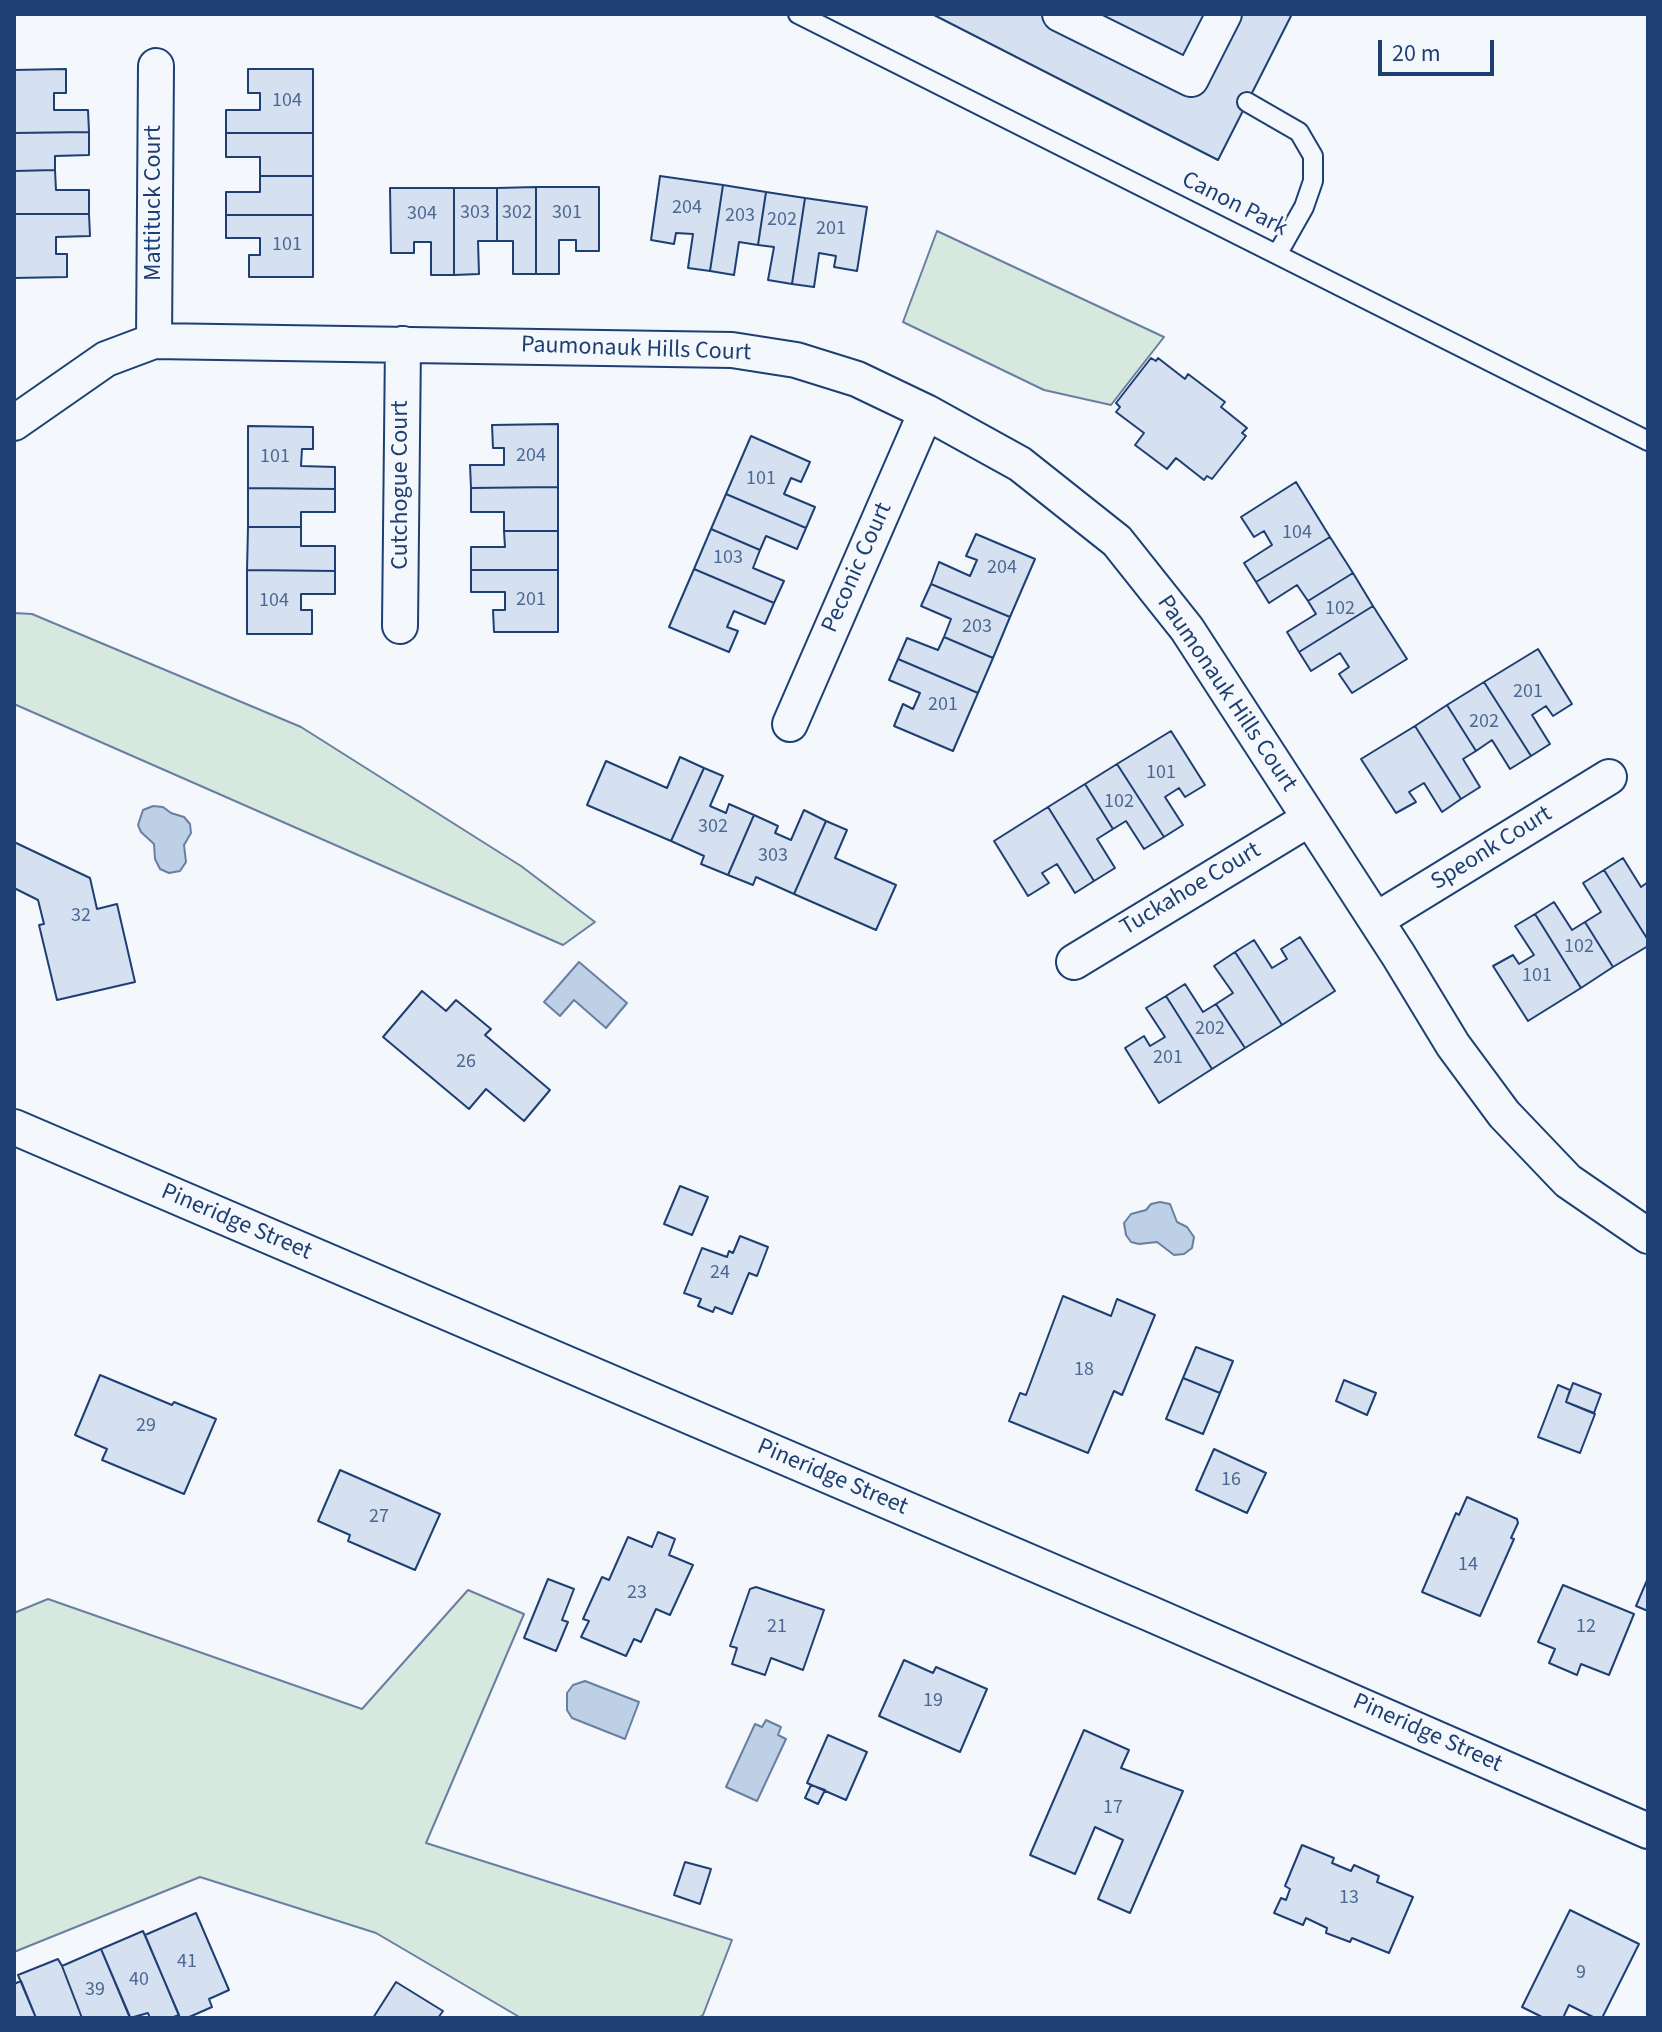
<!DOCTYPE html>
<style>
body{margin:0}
#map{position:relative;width:1662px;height:2032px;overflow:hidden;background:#f4f7fb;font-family:"Source Sans 3",sans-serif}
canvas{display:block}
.frame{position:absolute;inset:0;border:16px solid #1d3f73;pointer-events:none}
.scale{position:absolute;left:1378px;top:40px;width:116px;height:36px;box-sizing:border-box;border:4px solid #1d3f73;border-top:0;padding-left:10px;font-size:24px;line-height:28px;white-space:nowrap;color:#1d3f73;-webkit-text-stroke:6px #f4f7fb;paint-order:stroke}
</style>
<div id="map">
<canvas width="1662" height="2032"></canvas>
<div class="frame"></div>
<div class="scale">20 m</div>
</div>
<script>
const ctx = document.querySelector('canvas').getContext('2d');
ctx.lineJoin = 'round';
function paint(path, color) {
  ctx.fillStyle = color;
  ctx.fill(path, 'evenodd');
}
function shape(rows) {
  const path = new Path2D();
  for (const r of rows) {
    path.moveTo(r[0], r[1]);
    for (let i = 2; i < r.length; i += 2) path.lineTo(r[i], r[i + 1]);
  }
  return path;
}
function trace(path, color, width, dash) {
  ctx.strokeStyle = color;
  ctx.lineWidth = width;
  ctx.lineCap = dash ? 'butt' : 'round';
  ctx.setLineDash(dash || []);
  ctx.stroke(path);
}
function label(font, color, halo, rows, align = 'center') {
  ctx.font = font + ' "Source Sans 3",sans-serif';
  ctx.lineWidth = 6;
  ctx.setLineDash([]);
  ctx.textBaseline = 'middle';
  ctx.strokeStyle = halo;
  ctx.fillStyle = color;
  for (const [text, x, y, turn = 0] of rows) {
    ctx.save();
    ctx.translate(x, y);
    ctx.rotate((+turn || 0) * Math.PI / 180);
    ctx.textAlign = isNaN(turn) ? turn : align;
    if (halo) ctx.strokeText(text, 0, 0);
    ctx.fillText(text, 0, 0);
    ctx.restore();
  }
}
const green = shape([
 [937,231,1164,337,1111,405,1044,390,903,322,937,231],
 [14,613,32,614,301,727,521,866,595,922,563,945,14,704,14,613],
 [468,1590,524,1614,426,1843,732,1940,703,2015,698,2018,521,2018,376,1933,200,1877,14,1952,14,1613,48,1599,362,1709,468,1590]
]);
paint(green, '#d7e8df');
trace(green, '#687fa3', 2);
const water = shape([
 [153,806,163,807,171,813,184,817,190,824,191,833,184,845,186,862,180,871,169,873,160,869,155,859,154,844,141,832,138,825,143,810,153,806],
 [579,962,627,1003,606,1028,574,1000,560,1016,544,1002,579,962],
 [1160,1202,1170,1204,1177,1222,1187,1227,1194,1237,1192,1248,1184,1254,1174,1255,1157,1242,1139,1244,1131,1242,1126,1235,1124,1223,1131,1214,1146,1210,1151,1204,1160,1202],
 [585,1681,639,1702,625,1739,572,1718,567,1710,567,1693,573,1685,585,1681],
 [766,1720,781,1727,778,1735,786,1739,757,1801,726,1787,755,1724,762,1727,766,1720]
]);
paint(water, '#bed0e5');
trace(water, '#687fa3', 2);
const building = shape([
 [932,14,1292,14,1218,160,932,14],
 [66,69,66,93,54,93,54,110,88,110,89,132,14,133,14,70,66,69],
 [248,69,313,69,313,133,226,133,226,110,260,110,260,93,248,93,248,69],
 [89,132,89,155,55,156,55,170,14,171,14,133,89,132],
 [226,133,313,133,313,176,260,176,260,157,226,157,226,133],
 [55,170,56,190,89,190,89,214,14,214,14,171,55,170],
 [260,176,313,176,313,215,226,215,226,192,260,192,260,176],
 [660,176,723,185,710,271,688,268,693,234,676,233,674,244,651,240,660,176],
 [723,185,766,192,758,245,739,242,734,275,710,271,723,185],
 [536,187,536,274,513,274,513,241,497,241,497,188,536,187],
 [536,187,599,187,599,251,576,251,576,240,559,240,559,274,536,274,536,187],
 [390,188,454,188,454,275,431,275,431,242,414,242,414,253,391,253,390,188],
 [454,188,497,188,497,241,478,241,479,274,454,275,454,188],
 [766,192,805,198,792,284,768,280,774,247,758,245,766,192],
 [805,198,867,207,857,271,834,267,836,256,819,253,814,287,792,284,805,198],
 [14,214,89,214,90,236,56,237,56,254,67,254,67,277,14,278,14,214],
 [226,215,313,215,313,277,249,277,249,255,260,255,260,238,226,238,226,215],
 [1151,358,1156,361,1158,358,1185,379,1188,374,1225,402,1221,407,1247,428,1242,433,1246,436,1212,479,1207,476,1204,480,1176,458,1167,469,1135,445,1144,433,1116,412,1120,407,1116,403,1151,358],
 [558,424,558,487,471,488,470,465,504,465,504,448,493,448,492,425,558,424],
 [248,426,313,427,313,449,302,449,301,466,335,467,335,489,248,488,248,426],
 [751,436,810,462,801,482,791,478,784,494,815,507,806,528,726,494,751,436],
 [1296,482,1330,537,1256,582,1244,563,1272,545,1264,531,1254,537,1241,517,1296,482],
 [558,487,558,531,504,531,504,512,471,512,471,488,558,487],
 [248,488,335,489,335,512,301,512,301,527,248,527,248,488],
 [726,494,806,528,797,549,766,536,760,550,711,529,726,494],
 [248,527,301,527,301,546,335,546,335,571,247,570,248,527],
 [711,529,760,550,753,568,784,581,774,603,694,569,711,529],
 [504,531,558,531,558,570,471,570,471,547,505,547,504,531],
 [976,534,1035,559,1010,617,931,584,939,562,970,576,977,560,966,556,976,534],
 [1330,537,1353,573,1308,601,1297,585,1269,603,1256,582,1330,537],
 [694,569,774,603,765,624,734,611,727,627,738,631,729,652,669,627,694,569],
 [247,570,335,571,335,594,301,594,301,610,312,610,312,634,247,634,247,570],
 [471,570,558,570,558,632,494,632,493,610,505,610,505,592,471,592,471,570],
 [1353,573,1373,606,1299,652,1287,632,1316,614,1308,601,1353,573],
 [931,584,1010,617,993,658,944,637,951,619,921,606,931,584],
 [1373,606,1407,659,1352,693,1339,674,1349,667,1340,653,1311,671,1299,652,1373,606],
 [944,637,993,658,978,693,898,659,907,638,938,650,944,637],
 [1538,649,1572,704,1553,716,1546,706,1532,715,1550,744,1531,756,1484,682,1538,649],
 [898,659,978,693,953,751,894,726,903,704,913,709,920,693,889,680,898,659],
 [1484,682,1531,756,1510,769,1492,740,1476,751,1447,705,1484,682],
 [1447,705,1476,751,1463,759,1480,787,1461,799,1415,726,1447,705],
 [1415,726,1461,799,1442,812,1424,783,1409,792,1416,802,1396,813,1361,759,1415,726],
 [1171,731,1205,785,1185,797,1179,788,1165,797,1183,825,1164,837,1117,764,1171,731],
 [680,757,704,768,671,841,587,805,606,761,667,788,680,757],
 [1117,764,1164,837,1144,849,1126,821,1113,829,1085,784,1117,764],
 [704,768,723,776,710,806,726,813,729,804,754,815,728,875,701,864,704,856,671,841,704,768],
 [1085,784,1113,829,1097,839,1115,868,1094,881,1048,807,1085,784],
 [1048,807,1094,881,1075,893,1057,864,1042,873,1049,883,1028,896,994,841,1048,807],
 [804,810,826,821,794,894,756,877,753,885,728,875,754,815,778,826,775,833,791,840,804,810],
 [826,821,847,830,835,858,896,885,876,930,794,894,826,821],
 [14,842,90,878,97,909,117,904,135,982,57,1000,39,925,44,924,38,900,14,888,14,842],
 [1623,858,1641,887,1648,882,1648,940,1604,870,1623,858],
 [1604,870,1648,940,1648,946,1613,967,1585,922,1601,912,1583,883,1604,870],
 [1554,902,1572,930,1585,922,1613,967,1581,988,1535,914,1554,902],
 [1535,914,1581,988,1528,1021,1493,966,1513,955,1519,964,1534,955,1515,926,1535,914],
 [1300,937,1335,991,1282,1025,1235,952,1254,940,1272,968,1287,959,1281,949,1300,937],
 [1235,952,1282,1025,1245,1048,1216,1004,1233,993,1214,966,1235,952],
 [1185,984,1203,1012,1216,1004,1245,1048,1212,1069,1166,996,1185,984],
 [422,991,446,1011,456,1000,491,1029,485,1035,550,1090,524,1121,486,1089,469,1109,383,1037,422,991],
 [1166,996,1212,1069,1159,1103,1125,1048,1144,1036,1150,1046,1165,1037,1146,1008,1166,996],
 [680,1186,708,1197,692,1235,664,1224,680,1186],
 [740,1236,768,1247,757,1276,749,1273,732,1314,715,1307,713,1312,698,1306,701,1299,684,1293,702,1248,727,1257,729,1251,733,1253,740,1236],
 [1063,1296,1111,1316,1117,1299,1155,1315,1122,1395,1114,1391,1088,1453,1009,1421,1020,1393,1026,1395,1063,1296],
 [1196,1347,1233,1361,1220,1393,1183,1378,1196,1347],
 [100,1375,172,1405,174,1402,216,1419,184,1494,102,1460,107,1449,75,1435,100,1375],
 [1183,1378,1220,1393,1203,1434,1166,1419,1183,1378],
 [1344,1380,1376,1393,1367,1415,1336,1401,1344,1380],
 [1573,1383,1601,1394,1594,1413,1566,1402,1573,1383],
 [1558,1385,1570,1390,1566,1402,1595,1414,1580,1453,1538,1437,1558,1385],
 [1214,1449,1266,1473,1247,1513,1196,1490,1214,1449],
 [340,1470,440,1514,415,1570,348,1541,350,1535,318,1521,340,1470],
 [1467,1497,1517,1519,1518,1523,1511,1538,1514,1539,1480,1616,1422,1592,1456,1513,1459,1515,1467,1497],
 [658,1532,675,1539,669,1555,693,1565,670,1615,656,1609,641,1642,634,1639,626,1656,581,1637,589,1621,583,1619,602,1577,609,1580,628,1537,652,1547,658,1532],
 [1648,1578,1648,1611,1636,1606,1648,1578],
 [548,1579,574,1589,562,1620,568,1622,556,1651,524,1638,548,1579],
 [1563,1585,1634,1614,1609,1675,1581,1664,1577,1675,1549,1663,1555,1649,1538,1642,1563,1585],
 [756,1587,824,1610,803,1670,771,1658,765,1675,732,1664,737,1648,730,1646,750,1589,756,1587],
 [904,1660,933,1673,936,1667,987,1689,960,1752,879,1716,904,1660],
 [1084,1730,1129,1750,1121,1768,1183,1791,1130,1913,1098,1899,1123,1840,1095,1827,1075,1874,1030,1855,1084,1730],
 [828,1735,867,1752,846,1800,807,1783,828,1735],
 [811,1785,825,1790,818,1804,805,1798,811,1785],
 [1302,1845,1334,1858,1332,1863,1351,1871,1354,1865,1379,1876,1377,1882,1413,1897,1389,1953,1352,1938,1350,1942,1326,1933,1327,1928,1306,1918,1303,1925,1274,1913,1281,1898,1286,1900,1290,1889,1285,1886,1302,1845],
 [685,1862,711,1869,700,1904,674,1895,685,1862],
 [1570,1910,1639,1944,1602,2018,1595,2018,1569,2005,1563,2018,1544,2018,1522,2007,1570,1910],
 [196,1913,229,1990,209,1999,212,2007,187,2018,180,2018,145,1935,196,1913],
 [143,1931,179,2015,171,2018,150,2018,148,2013,130,2018,101,1949,143,1931],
 [101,1949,130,2017,82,2018,62,1966,101,1949],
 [58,1959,62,1966,82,2018,36,2018,18,1975,58,1959],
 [21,1981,36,2018,14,2018,14,1984,21,1981],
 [396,1982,443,2011,438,2018,373,2018,396,1982]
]);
paint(building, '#d5e0f0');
trace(building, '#1d3f73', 2);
const service = shape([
 [798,14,1648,441],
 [1247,102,1299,132,1313,156,1313,181,1304,207,1278,253]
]);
const minor = shape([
 [1060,14,1191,79,1224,14],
 [154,341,156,66],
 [14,423,106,359,154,341,732,350,796,360,857,379,926,412,1020,464,1117,541,1187,629,1399,956,1453,1045,1504,1114,1568,1181,1648,1236],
 [400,626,403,344],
 [790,724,926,412],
 [1376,920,1609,777],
 [1074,962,1309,819],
 [14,1127,1151,1614,1648,1831]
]);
trace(service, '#1d3f73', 22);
trace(minor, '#1d3f73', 38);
trace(service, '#f4f7fb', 18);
trace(minor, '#f4f7fb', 34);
label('20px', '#4b6792', null, [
 ["104",287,102],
 ["204",687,209],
 ["303",475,214],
 ["302",517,214],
 ["301",567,214],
 ["304",422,215],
 ["203",740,217],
 ["202",782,221],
 ["201",831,230],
 ["101",287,246],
 ["204",531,457],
 ["101",275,458],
 ["101",761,480],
 ["104",1297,534],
 ["103",728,559],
 ["204",1002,569],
 ["201",531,601],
 ["104",274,602],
 ["102",1340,610],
 ["203",977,628],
 ["201",1528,693],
 ["201",943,706],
 ["202",1484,723],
 ["101",1161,774],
 ["102",1119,803],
 ["302",713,828],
 ["303",773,857],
 ["32",81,917],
 ["102",1579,948],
 ["101",1537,977],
 ["202",1210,1030],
 ["201",1168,1059],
 ["26",466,1063],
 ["24",720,1274],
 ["18",1084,1371],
 ["29",146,1427],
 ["16",1231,1481],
 ["27",379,1518],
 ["14",1468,1566],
 ["23",637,1594],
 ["21",777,1628],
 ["12",1586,1628],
 ["19",933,1702],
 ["17",1113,1809],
 ["13",1349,1899],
 ["41",187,1963],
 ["9",1581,1974],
 ["40",139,1981],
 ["39",95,1991]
]);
label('24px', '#1d3f73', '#f4f7fb', [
 ["Mattituck Court",155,203,-90],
 ["Canon Park",1234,205,27],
 ["Paumonauk Hills Court",636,350,2],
 ["Cutchogue Court",402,485,-90],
 ["Peconic Court",858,568,-66],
 ["Paumonauk Hills Court",1226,694,56],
 ["Speonk Court",1492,849,-32],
 ["Tuckahoe Court",1191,890,-31],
 ["Pineridge Street",236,1223,23],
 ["Pineridge Street",832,1478,23],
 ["Pineridge Street",1427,1734,24]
]);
</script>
